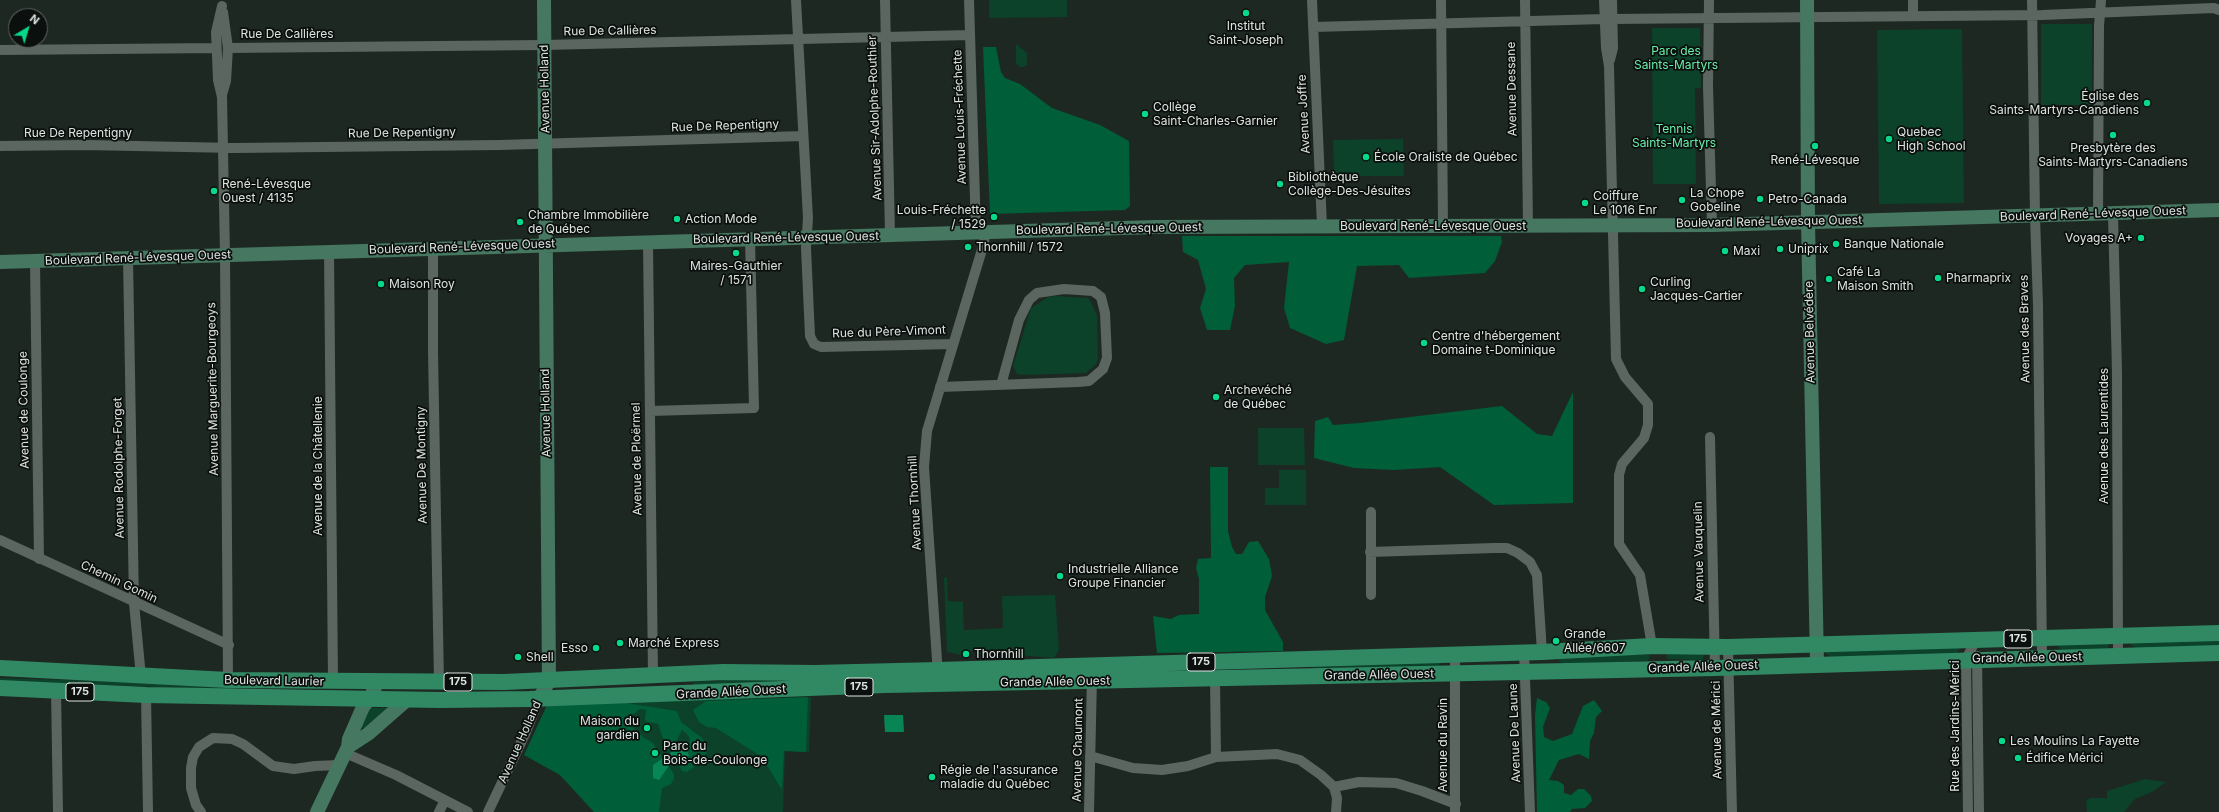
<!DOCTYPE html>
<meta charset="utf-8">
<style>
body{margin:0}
#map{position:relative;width:2219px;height:812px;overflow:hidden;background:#1e2822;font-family:Inter,sans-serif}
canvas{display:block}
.north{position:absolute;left:8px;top:8px;width:40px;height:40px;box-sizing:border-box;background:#0b0f0d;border:1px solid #5f6461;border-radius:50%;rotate:38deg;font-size:11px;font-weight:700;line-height:16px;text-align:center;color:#dde4e0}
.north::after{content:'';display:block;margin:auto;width:14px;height:18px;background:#07d98b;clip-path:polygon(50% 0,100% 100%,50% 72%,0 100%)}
</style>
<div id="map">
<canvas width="2219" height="812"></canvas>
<div class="north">N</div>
</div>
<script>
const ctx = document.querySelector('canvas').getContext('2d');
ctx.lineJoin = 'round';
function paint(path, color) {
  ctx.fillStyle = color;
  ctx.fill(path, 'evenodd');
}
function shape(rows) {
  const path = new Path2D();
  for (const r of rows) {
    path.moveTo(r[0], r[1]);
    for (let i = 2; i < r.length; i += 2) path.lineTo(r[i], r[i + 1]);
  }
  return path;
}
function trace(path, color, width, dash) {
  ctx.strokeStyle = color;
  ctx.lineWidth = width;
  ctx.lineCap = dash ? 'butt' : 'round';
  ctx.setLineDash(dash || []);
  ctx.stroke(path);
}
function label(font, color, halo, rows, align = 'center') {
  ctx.font = font + ' Inter,sans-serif';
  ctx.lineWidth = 3.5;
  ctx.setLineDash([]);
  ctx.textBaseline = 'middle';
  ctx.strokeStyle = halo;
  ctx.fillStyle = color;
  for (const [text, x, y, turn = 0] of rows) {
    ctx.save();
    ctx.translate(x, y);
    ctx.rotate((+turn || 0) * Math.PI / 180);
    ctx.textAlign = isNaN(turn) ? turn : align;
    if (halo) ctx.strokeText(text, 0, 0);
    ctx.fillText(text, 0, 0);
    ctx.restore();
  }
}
paint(shape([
 [989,0,1067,0,1067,17,989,18],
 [2041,24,2092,24,2092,105,2041,105],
 [1652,28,1700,28,1701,88,1695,88,1696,184,1653,184],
 [1962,29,1964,203,1879,204,1877,30],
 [1016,44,1027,53,1027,65,1023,67,1020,67,1016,63],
 [1403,139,1404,176,1334,176,1333,140],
 [1055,296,1088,298,1091,302,1097,315,1098,359,1096,364,1086,373,1023,375,1017,374,1013,366,1031,308,1048,297],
 [1258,428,1304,428,1305,465,1258,465],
 [1279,470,1306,470,1306,505,1265,505,1265,488,1279,488],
 [947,577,948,601,963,602,964,630,1003,628,1002,596,1055,595,1059,650,1054,658,1007,654,976,655,975,651,961,651,961,655,947,652,944,578],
 [2219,636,2219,646,2136,648,2131,645,2131,642],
 [2110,643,2107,649,2062,650,2058,647,2058,644],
 [1960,647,1960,649,1956,653,1830,657,1825,652],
 [1704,652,1703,660,1667,659,1667,654],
 [1648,654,1650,656,1648,661,1563,664,1559,661,1559,658],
 [1440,662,1438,667,1313,668,1313,666],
 [803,676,803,679,779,682,693,686,693,684,695,682],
 [0,678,235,685,235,690,9,681,0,681],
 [811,697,809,752,785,751,783,812,594,812,560,775,524,755,620,702],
 [368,708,389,708,364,728,362,728,360,727],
 [2145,779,2166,782,2152,792,2135,799,2124,812,2087,812,2086,801,2090,798,2107,798,2107,791]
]), '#0b4229');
paint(shape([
 [983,47,996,47,1001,72,1005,78,1020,84,1052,108,1100,125,1129,141,1130,206,1125,210,990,214],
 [1182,236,1501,236,1502,242,1495,261,1485,273,1409,278,1399,265,1357,266,1344,340,1326,344,1290,328,1284,308,1289,262,1245,265,1234,278,1235,306,1230,330,1207,330,1200,308,1206,289,1198,260,1183,252],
 [1573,392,1573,503,1494,505,1440,467,1394,470,1354,468,1314,458,1315,421,1328,417,1333,425,1360,423,1502,406,1537,434,1552,436],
 [1210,467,1228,467,1228,531,1232,547,1236,554,1242,554,1249,542,1258,541,1269,559,1272,576,1265,597,1265,610,1283,642,1283,651,1157,653,1153,616,1171,619,1179,615,1199,614,1199,579,1196,568,1198,559,1211,558,1211,554],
 [808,697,806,752,784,751,782,790,762,757,716,728,707,727,699,722,693,710,706,701],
 [1537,698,1546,702,1550,708,1543,727,1544,737,1553,741,1572,734,1583,706,1594,700,1602,711,1596,717,1594,733,1590,741,1589,759,1579,754,1559,760,1549,780,1558,781,1564,785,1564,793,1571,795,1578,789,1584,789,1591,796,1592,801,1585,808,1572,809,1570,812,1537,812,1535,715],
 [620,702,677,711,681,722,701,737,709,748,702,761,687,772,682,771,677,762,687,759,689,755,687,751,690,739,687,734,682,730,677,740,670,745,665,744,658,724,645,721,646,710,640,709,632,715,627,722,644,738,652,742,674,774,674,779,671,784,662,788,659,812,594,812,560,775,524,755,547,705]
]), '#005e39');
paint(shape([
 [884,715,903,715,904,732,885,732],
 [678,746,687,751,689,755,687,759,670,764,659,780,653,778,653,765,669,754]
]), '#088554');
trace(shape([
 [796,0,808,218,806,248,810,336,814,344,821,347,953,344],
 [885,0,890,235],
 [969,0,976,232],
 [1312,0,1322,226],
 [1441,0,1443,226],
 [1525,0,1528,225],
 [1604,0,1606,48,1609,66,1616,359,1625,377,1648,404,1648,425,1644,438,1622,464,1619,475,1619,544,1640,575,1652,646],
 [1709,0,1708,86,1712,225],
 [2032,0,2035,217,2038,305,2042,658],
 [222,6,216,32,218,80,222,97,225,255,228,680],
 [1913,16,1913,0],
 [1612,19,2042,15,2214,8,2219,10],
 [1313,27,1604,19],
 [228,48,544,45,970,35],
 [0,50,216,48],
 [1610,60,1613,48,1612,0],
 [222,95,226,81,228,48,223,12],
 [0,146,85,145,235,148,500,145,803,136],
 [2098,215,2099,26,2101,0],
 [2113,215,2117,372,2118,656],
 [648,242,653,676],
 [433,248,433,352,439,682],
 [329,251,333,681],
 [128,258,134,603,141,677],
 [35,261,39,559],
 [940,387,1078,382,1089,381,1103,369,1107,358,1105,313,1101,297,1093,291,1064,289,1037,293,1029,300,1019,320,1001,385],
 [650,411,754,408,750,239],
 [1710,437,1715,668],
 [0,540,229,645],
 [1370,552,1494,548,1507,548,1518,553,1530,562,1537,575,1542,652],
 [1371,595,1371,512],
 [1728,647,1732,812],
 [1524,652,1530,812],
 [1455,654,1455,812],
 [1977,656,1979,812],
 [938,675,924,467,927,431,984,243,985,232],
 [1215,679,1216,757],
 [56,690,58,812],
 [146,695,148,812],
 [345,753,396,775,468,812],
 [1090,756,1133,768,1162,770,1188,766,1216,757,1277,754,1300,760,1321,775,1334,787],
 [1334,787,1359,782,1396,783,1422,791,1456,804],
 [1334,787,1337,798,1336,812],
 [201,812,196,805,191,788,191,768,193,757,199,747,213,738,232,739,243,744,273,766,294,769,315,766,339,765],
 [439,812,445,800],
 [488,812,526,732,539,699],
 [1089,812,1092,677],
 [1968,812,1966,659,1975,642]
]), '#5a665f', 10);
trace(shape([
 [1807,0,1808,222,1817,663],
 [0,262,1156,227,1712,225,2219,210],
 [539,699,549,681,544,0],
 [348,747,368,734,408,699],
 [317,812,348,747,349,739,363,707,370,698,378,681]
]), '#457761', 14);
trace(shape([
 [0,668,228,680,504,682,723,672,815,673,938,670,1542,652,1652,646,1728,647,2219,633],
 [0,688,146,695,440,700,530,699,885,685,1715,668,2219,653]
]), '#318964', 16);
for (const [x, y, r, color] of [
 [1246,13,4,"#07d98b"],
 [2147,103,4,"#07d98b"],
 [1145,114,4,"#07d98b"],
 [2113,135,4,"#07d98b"],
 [1889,139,4,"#07d98b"],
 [1815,146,4,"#07d98b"],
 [1366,157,4,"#07d98b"],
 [1280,184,4,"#07d98b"],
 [214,191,4,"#07d98b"],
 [1760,199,4,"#07d98b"],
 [1682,200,4,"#07d98b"],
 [1585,203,4,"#07d98b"],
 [994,217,4,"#07d98b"],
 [677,219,4,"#07d98b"],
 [520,222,4,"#07d98b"],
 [2141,238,4,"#07d98b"],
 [1836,244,4,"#07d98b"],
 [968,247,4,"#07d98b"],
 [1780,249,4,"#07d98b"],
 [1725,251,4,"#07d98b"],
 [736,253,4,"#07d98b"],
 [1938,278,4,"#07d98b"],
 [1829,279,4,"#07d98b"],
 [381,284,4,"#07d98b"],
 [1642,289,4,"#07d98b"],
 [1424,343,4,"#07d98b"],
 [1216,397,4,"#07d98b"],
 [1060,576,4,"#07d98b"],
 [1556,641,4,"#07d98b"],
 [620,643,4,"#07d98b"],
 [596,648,4,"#07d98b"],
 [966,654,4,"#07d98b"],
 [518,657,4,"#07d98b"],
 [647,728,4,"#07d98b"],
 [2002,741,4,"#07d98b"],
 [655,753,4,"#07d98b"],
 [2018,758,4,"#07d98b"],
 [932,777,4,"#07d98b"]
]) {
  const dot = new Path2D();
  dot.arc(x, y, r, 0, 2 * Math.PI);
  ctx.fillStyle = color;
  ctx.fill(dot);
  trace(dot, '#0b0f0d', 1.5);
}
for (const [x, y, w] of [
 [2018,639,28],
 [1201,662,28],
 [458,682,28],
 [859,687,28],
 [80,692,28]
]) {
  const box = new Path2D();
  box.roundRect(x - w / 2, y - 9, w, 18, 3);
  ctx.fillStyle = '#0b0f0d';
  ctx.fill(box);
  trace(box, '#dde4e0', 1);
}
label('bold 11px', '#dde4e0', null, [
 ["175",2018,639],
 ["175",1201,662],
 ["175",458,682],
 ["175",859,687],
 ["175",80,692]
]);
label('12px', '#dde4e0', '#0b0f0d', [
 ["Institut",1246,26,"center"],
 ["Saint-Joseph",1246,40,"center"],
 ["Église des",2139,96,"right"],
 ["Saints-Martyrs-Canadiens",2139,110,"right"],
 ["Collège",1153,107],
 ["Saint-Charles-Garnier",1153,121],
 ["Quebec",1897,132],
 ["High School",1897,146],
 ["Presbytère des",2113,148,"center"],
 ["Saints-Martyrs-Canadiens",2113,162,"center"],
 ["École Oraliste de Québec",1374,157],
 ["René-Lévesque",1815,160,"center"],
 ["Bibliothèque",1288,177],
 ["Collège-Des-Jésuites",1288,191],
 ["René-Lévesque",222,184],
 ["Ouest / 4135",222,198],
 ["La Chope",1690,193],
 ["Gobeline",1690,207],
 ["Coiffure",1593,196],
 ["Le 1016 Enr",1593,210],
 ["Petro-Canada",1768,199],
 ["Louis-Fréchette",986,210,"right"],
 ["/ 1529",986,224,"right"],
 ["Chambre Immobilière",528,215],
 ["de Québec",528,229],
 ["Action Mode",685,219],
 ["Voyages A+",2133,238,"right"],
 ["Banque Nationale",1844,244],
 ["Thornhill / 1572",976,247],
 ["Uniprix",1788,249],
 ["Maxi",1733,251],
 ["Maires-Gauthier",736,266,"center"],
 ["/ 1571",736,280,"center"],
 ["Café La",1837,272],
 ["Maison Smith",1837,286],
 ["Pharmaprix",1946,278],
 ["Curling",1650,282],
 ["Jacques-Cartier",1650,296],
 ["Maison Roy",389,284],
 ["Centre d'hébergement",1432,336],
 ["Domaine t-Dominique",1432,350],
 ["Archevéché",1224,390],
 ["de Québec",1224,404],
 ["Industrielle Alliance",1068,569],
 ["Groupe Financier",1068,583],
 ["Grande",1564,634],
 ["Allée/6607",1564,648],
 ["Marché Express",628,643],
 ["Esso",588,648,"right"],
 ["Thornhill",974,654],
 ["Shell",526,657],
 ["Maison du",639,721,"right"],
 ["gardien",639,735,"right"],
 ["Les Moulins La Fayette",2010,741],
 ["Parc du",663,746],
 ["Bois-de-Coulonge",663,760],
 ["Édifice Mérici",2026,758],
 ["Régie de l'assurance",940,770],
 ["maladie du Québec",940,784]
], 'left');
label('12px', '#dde4e0', '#0b0f0d', [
 ["Rue De Callières",610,31,-1],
 ["Rue De Callières",287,34],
 ["Avenue Holland",545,89,-91],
 ["Avenue Dessane",1512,89,-91],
 ["Avenue Joffre",1304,114,-93],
 ["Avenue Louis-Fréchette",960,117,-92],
 ["Avenue Sir-Adolphe-Routhier",875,118,-92],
 ["Rue De Repentigny",725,126,-2],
 ["Rue De Repentigny",78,133],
 ["Rue De Repentigny",402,133,-1],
 ["Boulevard René-Lévesque Ouest",2093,214,-2],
 ["Boulevard René-Lévesque Ouest",1769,222,-1],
 ["Boulevard René-Lévesque Ouest",1433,226],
 ["Boulevard René-Lévesque Ouest",1109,229,-1],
 ["Boulevard René-Lévesque Ouest",786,238,-1],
 ["Boulevard René-Lévesque Ouest",462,247,-2],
 ["Boulevard René-Lévesque Ouest",138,258,-2],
 ["Avenue des Braves",2025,329,-91],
 ["Rue du Père-Vimont",889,332,-2],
 ["Avenue Belvédère",1810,332,-91],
 ["Avenue Marguerite-Bourgeoys",213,389,-91],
 ["Avenue de Coulonge",24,410,-91],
 ["Avenue Holland",546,413,-91],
 ["Avenue des Laurentides",2104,436,-90],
 ["Avenue de Ploërmel",637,459,-91],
 ["Avenue De Montigny",422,465,-91],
 ["Avenue de la Châtellenie",318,466,-90],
 ["Avenue Rodolphe-Forget",119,468,-91],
 ["Avenue Thornhill",915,503,-93],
 ["Avenue Vauquelin",1699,552,-91],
 ["Chemin Gomin",119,582,25],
 ["Grande Allée Ouest",2027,658,-1],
 ["Grande Allée Ouest",1703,667,-2],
 ["Grande Allée Ouest",1379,675,-1],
 ["Boulevard Laurier",274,681,1],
 ["Grande Allée Ouest",1055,682,-1],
 ["Grande Allée Ouest",731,692,-3],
 ["Rue des Jardins-Mérici",1955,726,-90],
 ["Avenue de Mérici",1717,730,-91],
 ["Avenue De Laune",1515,733,-92],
 ["Avenue Holland",520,742,-66],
 ["Avenue du Ravin",1443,745,-90],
 ["Avenue Chaumont",1078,750,-89]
]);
label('12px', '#69f0ab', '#0b0f0d', [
 ["Parc des",1676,51],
 ["Saints-Martyrs",1676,65],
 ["Tennis",1674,129],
 ["Saints-Martyrs",1674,143]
]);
</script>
